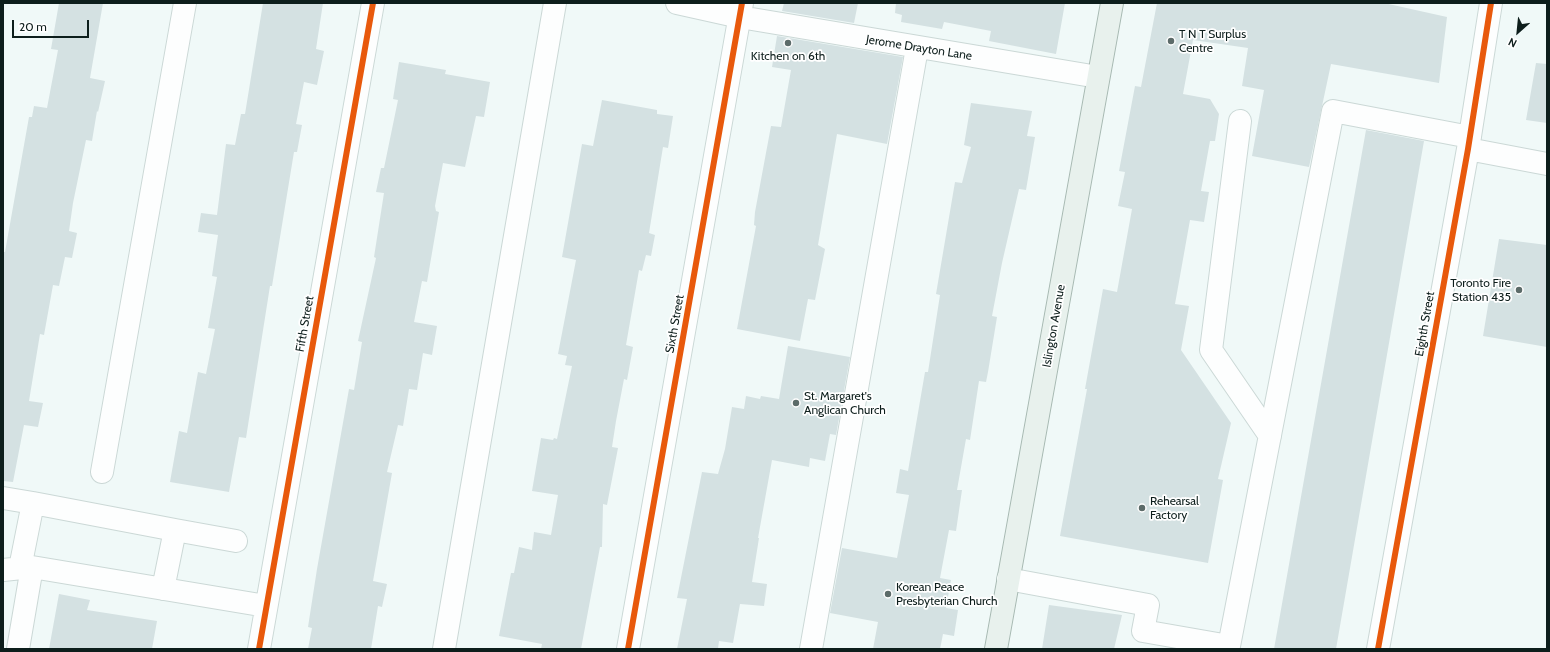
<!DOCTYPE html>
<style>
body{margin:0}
#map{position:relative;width:1550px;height:652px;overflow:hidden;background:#f0f9f8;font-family:Cabin,sans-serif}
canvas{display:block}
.frame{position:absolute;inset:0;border:4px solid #0d1e1c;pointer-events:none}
.north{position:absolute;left:1498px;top:12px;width:40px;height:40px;-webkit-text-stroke:3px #fff;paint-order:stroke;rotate:207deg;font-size:11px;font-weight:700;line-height:16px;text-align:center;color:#0d1e1c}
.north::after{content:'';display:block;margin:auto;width:14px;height:18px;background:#0d1e1c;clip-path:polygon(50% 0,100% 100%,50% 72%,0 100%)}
.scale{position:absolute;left:12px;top:20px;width:77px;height:18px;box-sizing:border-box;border:2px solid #0d1e1c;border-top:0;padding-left:5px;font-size:12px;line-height:14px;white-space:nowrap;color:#0d1e1c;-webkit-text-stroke:3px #fff;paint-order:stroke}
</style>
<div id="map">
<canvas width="1550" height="652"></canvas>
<div class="frame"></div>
<div class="north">N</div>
<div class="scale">20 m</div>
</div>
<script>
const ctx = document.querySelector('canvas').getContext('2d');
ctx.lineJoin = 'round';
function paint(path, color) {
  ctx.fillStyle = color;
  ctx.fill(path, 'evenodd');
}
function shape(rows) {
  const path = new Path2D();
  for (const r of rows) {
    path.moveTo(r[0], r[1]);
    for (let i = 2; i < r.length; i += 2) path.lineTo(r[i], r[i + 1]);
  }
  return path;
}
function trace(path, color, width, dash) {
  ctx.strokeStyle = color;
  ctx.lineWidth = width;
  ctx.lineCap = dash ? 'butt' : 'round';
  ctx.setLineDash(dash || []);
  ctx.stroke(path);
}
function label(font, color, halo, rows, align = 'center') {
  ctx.font = font + ' Cabin,sans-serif';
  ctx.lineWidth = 3.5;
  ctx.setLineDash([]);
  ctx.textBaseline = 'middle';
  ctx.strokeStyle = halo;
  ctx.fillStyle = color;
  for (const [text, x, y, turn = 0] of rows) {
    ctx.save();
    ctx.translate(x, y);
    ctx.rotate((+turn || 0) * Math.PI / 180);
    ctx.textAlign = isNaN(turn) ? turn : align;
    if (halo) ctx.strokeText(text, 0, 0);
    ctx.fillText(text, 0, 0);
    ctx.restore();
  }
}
paint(shape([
 [59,3,103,3,90,78,105,81,98,112,97,111,92,141,86,140,73,203,69,231,77,233,72,258,65,257,59,286,53,285,44,335,40,334,29,401,43,403,38,427,24,425,13,482,3,481,3,252,5,252,29,117,32,117,34,106,47,108,58,50,51,49],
 [263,3,323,3,316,49,324,51,317,85,304,82,296,124,302,125,297,152,294,152,272,286,270,286,246,438,239,437,229,492,170,482,179,431,187,433,198,372,206,374,215,329,208,328,217,277,212,276,218,235,198,232,201,213,217,215,226,144,235,145,241,114,245,114],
 [784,3,858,3,854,23,782,11],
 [896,3,1065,3,1056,54,989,41,991,31,944,22,942,29,901,22,902,15,895,13],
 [1157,3,1384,3,1447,17,1439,83,1331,64,1309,167,1252,156,1264,90,1242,86,1248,48,1193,40,1183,94,1210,99,1219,114,1215,141,1210,141,1201,191,1209,192,1204,222,1190,220,1175,304,1189,306,1181,350,1231,423,1218,479,1223,480,1208,563,1060,536,1087,389,1085,389,1103,289,1117,292,1132,209,1118,206,1125,172,1119,171,1135,86,1141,87],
 [777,36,903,57,887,144,837,134,818,245,825,249,815,300,808,299,800,341,737,329,756,226,754,225,755,212,771,126,781,127,791,70,772,67],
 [399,62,446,70,445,74,490,82,484,117,476,116,465,167,443,163,435,206,436,211,439,212,427,282,422,281,414,322,437,326,432,355,423,353,417,390,409,389,403,426,398,425,387,472,392,473,373,581,387,584,382,607,378,606,371,649,308,649,312,628,308,627,317,569,349,389,354,390,362,342,358,341,376,258,374,257,384,193,376,192,381,168,384,168,398,100,393,99],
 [1536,63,1547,64,1547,123,1526,120],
 [602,100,657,110,657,114,673,116,668,148,663,147,649,233,655,235,651,256,646,255,642,271,639,270,626,345,633,347,627,380,624,379,616,421,612,447,618,448,607,505,603,504,602,547,600,547,581,649,541,649,542,644,499,636,511,573,514,573,519,547,532,550,534,532,551,535,558,495,532,491,541,438,553,440,554,438,557,439,572,366,565,365,567,356,558,354,576,260,562,257,582,144,593,146],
 [971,103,1032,111,1027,136,1035,137,1026,190,1019,189,1002,263,992,316,997,317,988,372,986,382,979,381,970,440,966,439,957,490,962,490,956,531,949,530,940,578,951,580,946,608,958,610,954,636,943,634,940,649,873,649,878,622,830,613,842,548,897,558,909,495,896,493,900,469,908,471,925,372,928,372,940,295,936,294,955,182,962,183,971,147,964,145],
 [1366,130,1424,141,1336,649,1274,649],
 [1499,239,1547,245,1547,347,1483,336],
 [788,346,850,357,836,435,830,434,825,461,810,458,809,467,772,460,758,538,759,538,752,582,767,584,764,606,740,604,733,643,719,641,718,649,677,649,687,599,677,598,702,472,718,474,725,449,732,407,744,409,746,396,760,399,761,396,779,399],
 [59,594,90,600,87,610,157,621,152,649,49,649],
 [1049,605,1122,615,1114,649,1042,649]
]), '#d4e1e2');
const minor = shape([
 [677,3,740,17,1098,77],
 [1240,121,1211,350,1270,436],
 [1468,149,1547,164],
 [102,472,185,3],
 [3,498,33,503],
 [175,530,236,541],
 [20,568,33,503,175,530,163,589],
 [3,570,32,567,266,606],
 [1008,579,1148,605,1143,631,1229,646,1333,111,1470,137],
 [18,649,32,567],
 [259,649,373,3],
 [444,649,555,3],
 [628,649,742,3],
 [811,649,917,48],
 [1378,649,1468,149,1491,3]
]);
const major = shape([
 [996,649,1112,3]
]);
trace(minor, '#cbd8d6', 24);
trace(major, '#a7b9b2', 24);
trace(minor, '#fdfefe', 22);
trace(major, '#e8f1ed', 22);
trace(shape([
 [259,649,373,3],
 [628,649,742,3],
 [1378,649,1468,149,1491,3]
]), '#e8590c', 6);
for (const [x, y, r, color] of [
 [1171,41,4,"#5c6b69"],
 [788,43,4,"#5c6b69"],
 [1519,290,4,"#5c6b69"],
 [796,403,4,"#5c6b69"],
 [1142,508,4,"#5c6b69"],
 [888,594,4,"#5c6b69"]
]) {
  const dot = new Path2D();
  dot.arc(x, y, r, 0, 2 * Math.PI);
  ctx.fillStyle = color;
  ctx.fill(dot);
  trace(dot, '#fff', 1.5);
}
label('12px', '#0d1e1c', '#fff', [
 ["T N T Surplus",1179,34],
 ["Centre",1179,48],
 ["Kitchen on 6th",788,56,"center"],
 ["Toronto Fire",1511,283,"right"],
 ["Station 435",1511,297,"right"],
 ["St. Margaret's",804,396],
 ["Anglican Church",804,410],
 ["Rehearsal",1150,501],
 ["Factory",1150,515],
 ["Korean Peace",896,587],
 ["Presbyterian Church",896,601]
], 'left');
label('12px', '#0d1e1c', '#fff', [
 ["Jerome Drayton Lane",919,48,9],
 ["Fifth Street",305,324,-80],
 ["Sixth Street",675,324,-80],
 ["Eighth Street",1425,324,-80],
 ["Islington Avenue",1054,326,-80]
]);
</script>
